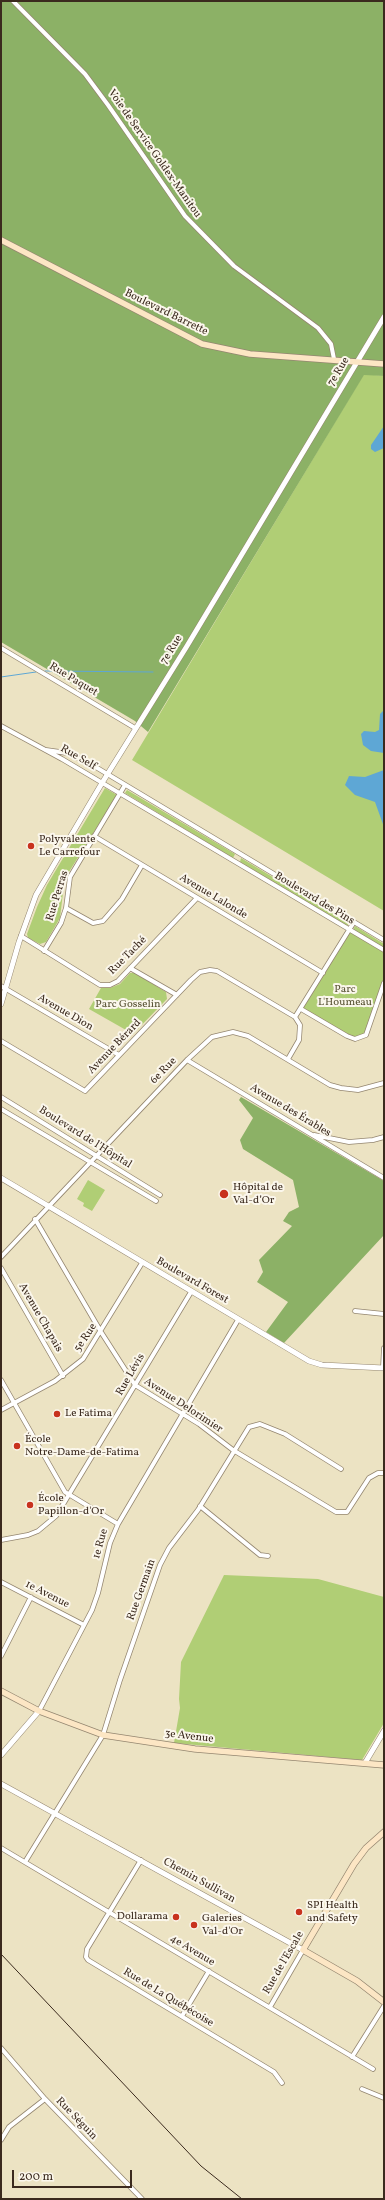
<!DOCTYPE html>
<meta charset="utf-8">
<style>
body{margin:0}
#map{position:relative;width:385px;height:2200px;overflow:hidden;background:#ece3c3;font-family:Vollkorn,serif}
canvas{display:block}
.frame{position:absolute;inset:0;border:2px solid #3b2a1e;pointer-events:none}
.scale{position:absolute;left:12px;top:2170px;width:120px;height:18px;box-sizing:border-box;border:2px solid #3b2a1e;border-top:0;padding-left:5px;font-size:12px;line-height:14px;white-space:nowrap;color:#3b2a1e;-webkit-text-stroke:3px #fbf7ec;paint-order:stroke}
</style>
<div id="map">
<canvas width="385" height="2200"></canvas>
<div class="frame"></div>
<div class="scale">200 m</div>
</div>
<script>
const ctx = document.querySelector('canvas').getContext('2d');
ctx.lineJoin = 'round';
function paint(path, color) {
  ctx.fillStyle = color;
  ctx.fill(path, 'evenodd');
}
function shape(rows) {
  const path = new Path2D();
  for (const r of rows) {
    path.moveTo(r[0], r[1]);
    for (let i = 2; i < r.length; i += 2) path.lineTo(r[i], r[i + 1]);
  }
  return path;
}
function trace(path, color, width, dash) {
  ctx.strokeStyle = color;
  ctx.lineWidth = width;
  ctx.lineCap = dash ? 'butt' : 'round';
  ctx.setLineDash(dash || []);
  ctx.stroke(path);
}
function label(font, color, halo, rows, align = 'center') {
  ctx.font = font + ' Vollkorn,serif';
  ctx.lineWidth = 4;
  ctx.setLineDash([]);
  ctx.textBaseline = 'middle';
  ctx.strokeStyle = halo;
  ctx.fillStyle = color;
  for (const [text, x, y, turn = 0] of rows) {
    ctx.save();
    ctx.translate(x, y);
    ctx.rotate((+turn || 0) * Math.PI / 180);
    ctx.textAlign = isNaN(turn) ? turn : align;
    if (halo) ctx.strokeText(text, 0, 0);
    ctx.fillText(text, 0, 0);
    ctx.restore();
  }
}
paint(shape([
 [364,374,384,376,384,911,132,760],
 [105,788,117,795,67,875,64,884,60,918,46,942,40,944,28,938,27,934,37,907,47,885],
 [127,790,235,854,233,858,125,793],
 [241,858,349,923,347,926,240,862],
 [355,926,384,944,384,948,353,930],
 [349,930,384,950,384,983,366,1035,355,1039,301,1009],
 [130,973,135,973,166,992,167,999,133,1034,89,1009,101,988,110,988,120,984],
 [88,1180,105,1190,92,1211,83,1206,84,1203,77,1199],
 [224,1575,318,1579,384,1597,384,1723,362,1760,174,1743,180,1708,179,1699,181,1662]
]), '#b0ce75');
paint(shape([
 [1,1,384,1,384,376,364,375,148,732,135,721,1,642],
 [241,1097,384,1181,384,1235,284,1343,266,1332,288,1302,257,1282,263,1272,259,1260,292,1226,283,1221,289,1212,299,1207,293,1180,243,1149,240,1140,253,1118,239,1100]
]), '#8cb166');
paint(shape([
 [384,426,384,448,375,452,371,449,371,445],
 [384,710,384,753,371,751,363,745,361,734,364,731,375,732,379,730,380,714],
 [384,770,384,827,375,802,355,795,345,785,349,776,365,777]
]), '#5ea7d5');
trace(shape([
 [45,671,153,672],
 [1,677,36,672]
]), '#5ea7d5', 1);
const minor = shape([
 [13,1,85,74,108,105,185,216,234,266,318,328,331,344,334,359],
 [1,648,135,728],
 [1,726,62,759,384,950],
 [46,750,67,753,89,763,384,940],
 [94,836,323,973],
 [66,908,93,923,103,921,122,899,142,865],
 [21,936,100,985,110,985,118,981,197,898],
 [44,951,61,923,66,908,70,877,125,785],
 [130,968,177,995],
 [1,986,119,1055],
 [301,1009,347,1036,355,1039,366,1035,384,983],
 [295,1017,354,922],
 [1,1041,85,1091,191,980,200,972,210,970,217,971,295,1017,300,1025,299,1040,288,1059],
 [187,1060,384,1178],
 [1,1097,160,1195],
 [1,1109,156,1201],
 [314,1135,349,1142,373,1140,384,1137],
 [35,1219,101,1332,135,1385,199,1424,233,1450,336,1512,347,1512,369,1478,378,1473,384,1473],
 [1,1257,187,1060,212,1037,233,1032,248,1036,330,1085,341,1088,358,1090,384,1083],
 [1,1268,63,1376],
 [355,1311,384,1314],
 [383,1368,384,1348],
 [1,1380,65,1492,118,1524],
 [1,1410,55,1381,83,1359,142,1263],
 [200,1506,260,1555,268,1556],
 [1,1540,28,1535,38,1531,56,1516,191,1292],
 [1,1582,84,1625],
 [1,1656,31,1597],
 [39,1711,92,1610,98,1593,110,1543,118,1524,238,1320],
 [1,1848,373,2069],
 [141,1860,87,1949,86,1957,88,1960,274,2072,282,2083],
 [25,1862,103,1735,120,1680,160,1565,169,1548,198,1510,249,1427,260,1424,285,1434,341,1469],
 [270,2007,303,1950],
 [182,2016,209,1971],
 [1,2048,45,2099,142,2199],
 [352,2057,384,2006],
 [362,2089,384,2098],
 [1,2140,9,2127,45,2099]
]);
const tertiary = shape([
 [1,1004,19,942,36,895,102,783,187,646,384,317],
 [1,1178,309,1361,322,1365,384,1368],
 [1,1755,39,1711],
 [365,1763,384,1731],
 [1,1784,303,1950]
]);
const secondary = shape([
 [1,240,202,344,250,354,384,364],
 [1,1691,39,1711,103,1735,195,1749,384,1765],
 [384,1832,366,1848,354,1864,303,1950,357,1981,384,2002]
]);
trace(minor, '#948670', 5.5);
trace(tertiary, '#948670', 6);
trace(secondary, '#948670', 7);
trace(minor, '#fff', 4);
trace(tertiary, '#fff', 5);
trace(secondary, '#fce6c4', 5.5);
trace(shape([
 [1,1954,201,2166,242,2199]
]), '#3b2a1e', 1);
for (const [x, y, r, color] of [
 [31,846,4,"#c8321e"],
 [224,1194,5,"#c8321e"],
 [57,1414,4,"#c8321e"],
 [17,1446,4,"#c8321e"],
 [30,1505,4,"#c8321e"],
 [299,1912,4,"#c8321e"],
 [176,1917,4,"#c8321e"],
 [194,1925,4,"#c8321e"]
]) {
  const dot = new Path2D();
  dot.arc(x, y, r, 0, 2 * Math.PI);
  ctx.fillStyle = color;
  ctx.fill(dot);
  trace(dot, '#fbf7ec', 1.5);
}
label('11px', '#3b2a1e', '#fbf7ec', [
 ["Voie de Service Goldex-Manitou",154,154,55],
 ["Boulevard Barrette",166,313,26],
 ["7e Rue",339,372,-59],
 ["7e Rue",172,650,-58],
 ["Rue Paquet",73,680,31],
 ["Rue Self",78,758,30],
 ["Rue Perras",58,896,-73],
 ["Avenue Lalonde",213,897,31],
 ["Boulevard des Pins",314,899,31],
 ["Rue Taché",128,956,-45],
 ["Avenue Dion",65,1013,30],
 ["Avenue Bérard",115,1047,-46],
 ["6e Rue",164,1071,-46],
 ["Avenue des Érables",290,1111,31],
 ["Boulevard de l'Hôpital",85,1138,32],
 ["Boulevard Forest",192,1281,30],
 ["Avenue Chapais",40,1318,60],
 ["5e Rue",86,1338,-56],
 ["Rue Lévis",131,1375,-60],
 ["Avenue Delorimier",183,1406,33],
 ["1e Rue",101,1544,-74],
 ["Rue Germain",142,1590,-70],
 ["1e Avenue",47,1595,27],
 ["3e Avenue",189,1737,7],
 ["Chemin Sullivan",199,1881,29],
 ["4e Avenue",192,1951,31],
 ["Rue de l'Escale",284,1963,-60],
 ["Rue de La Québécoise",168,1998,31],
 ["Rue Séguin",76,2119,46]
]);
label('11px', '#3b2a1e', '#fbf7ec', [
 ["Polyvalente",39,840],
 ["Le Carrefour",39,853],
 ["Hôpital de",233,1188],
 ["Val-d’Or",233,1201],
 ["Le Fatima",65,1414],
 ["École",25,1440],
 ["Notre-Dame-de-Fatima",25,1453],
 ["École",38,1499],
 ["Papillon-d'Or",38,1512],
 ["SPI Health",307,1906],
 ["and Safety",307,1919],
 ["Dollarama",168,1917,"right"],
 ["Galeries",202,1919],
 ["Val-d'Or",202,1932]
], 'left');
label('11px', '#585334', '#fbf7ec', [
 ["Parc",345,990],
 ["L'Houmeau",345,1003],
 ["Parc Gosselin",128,1005]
]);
</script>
